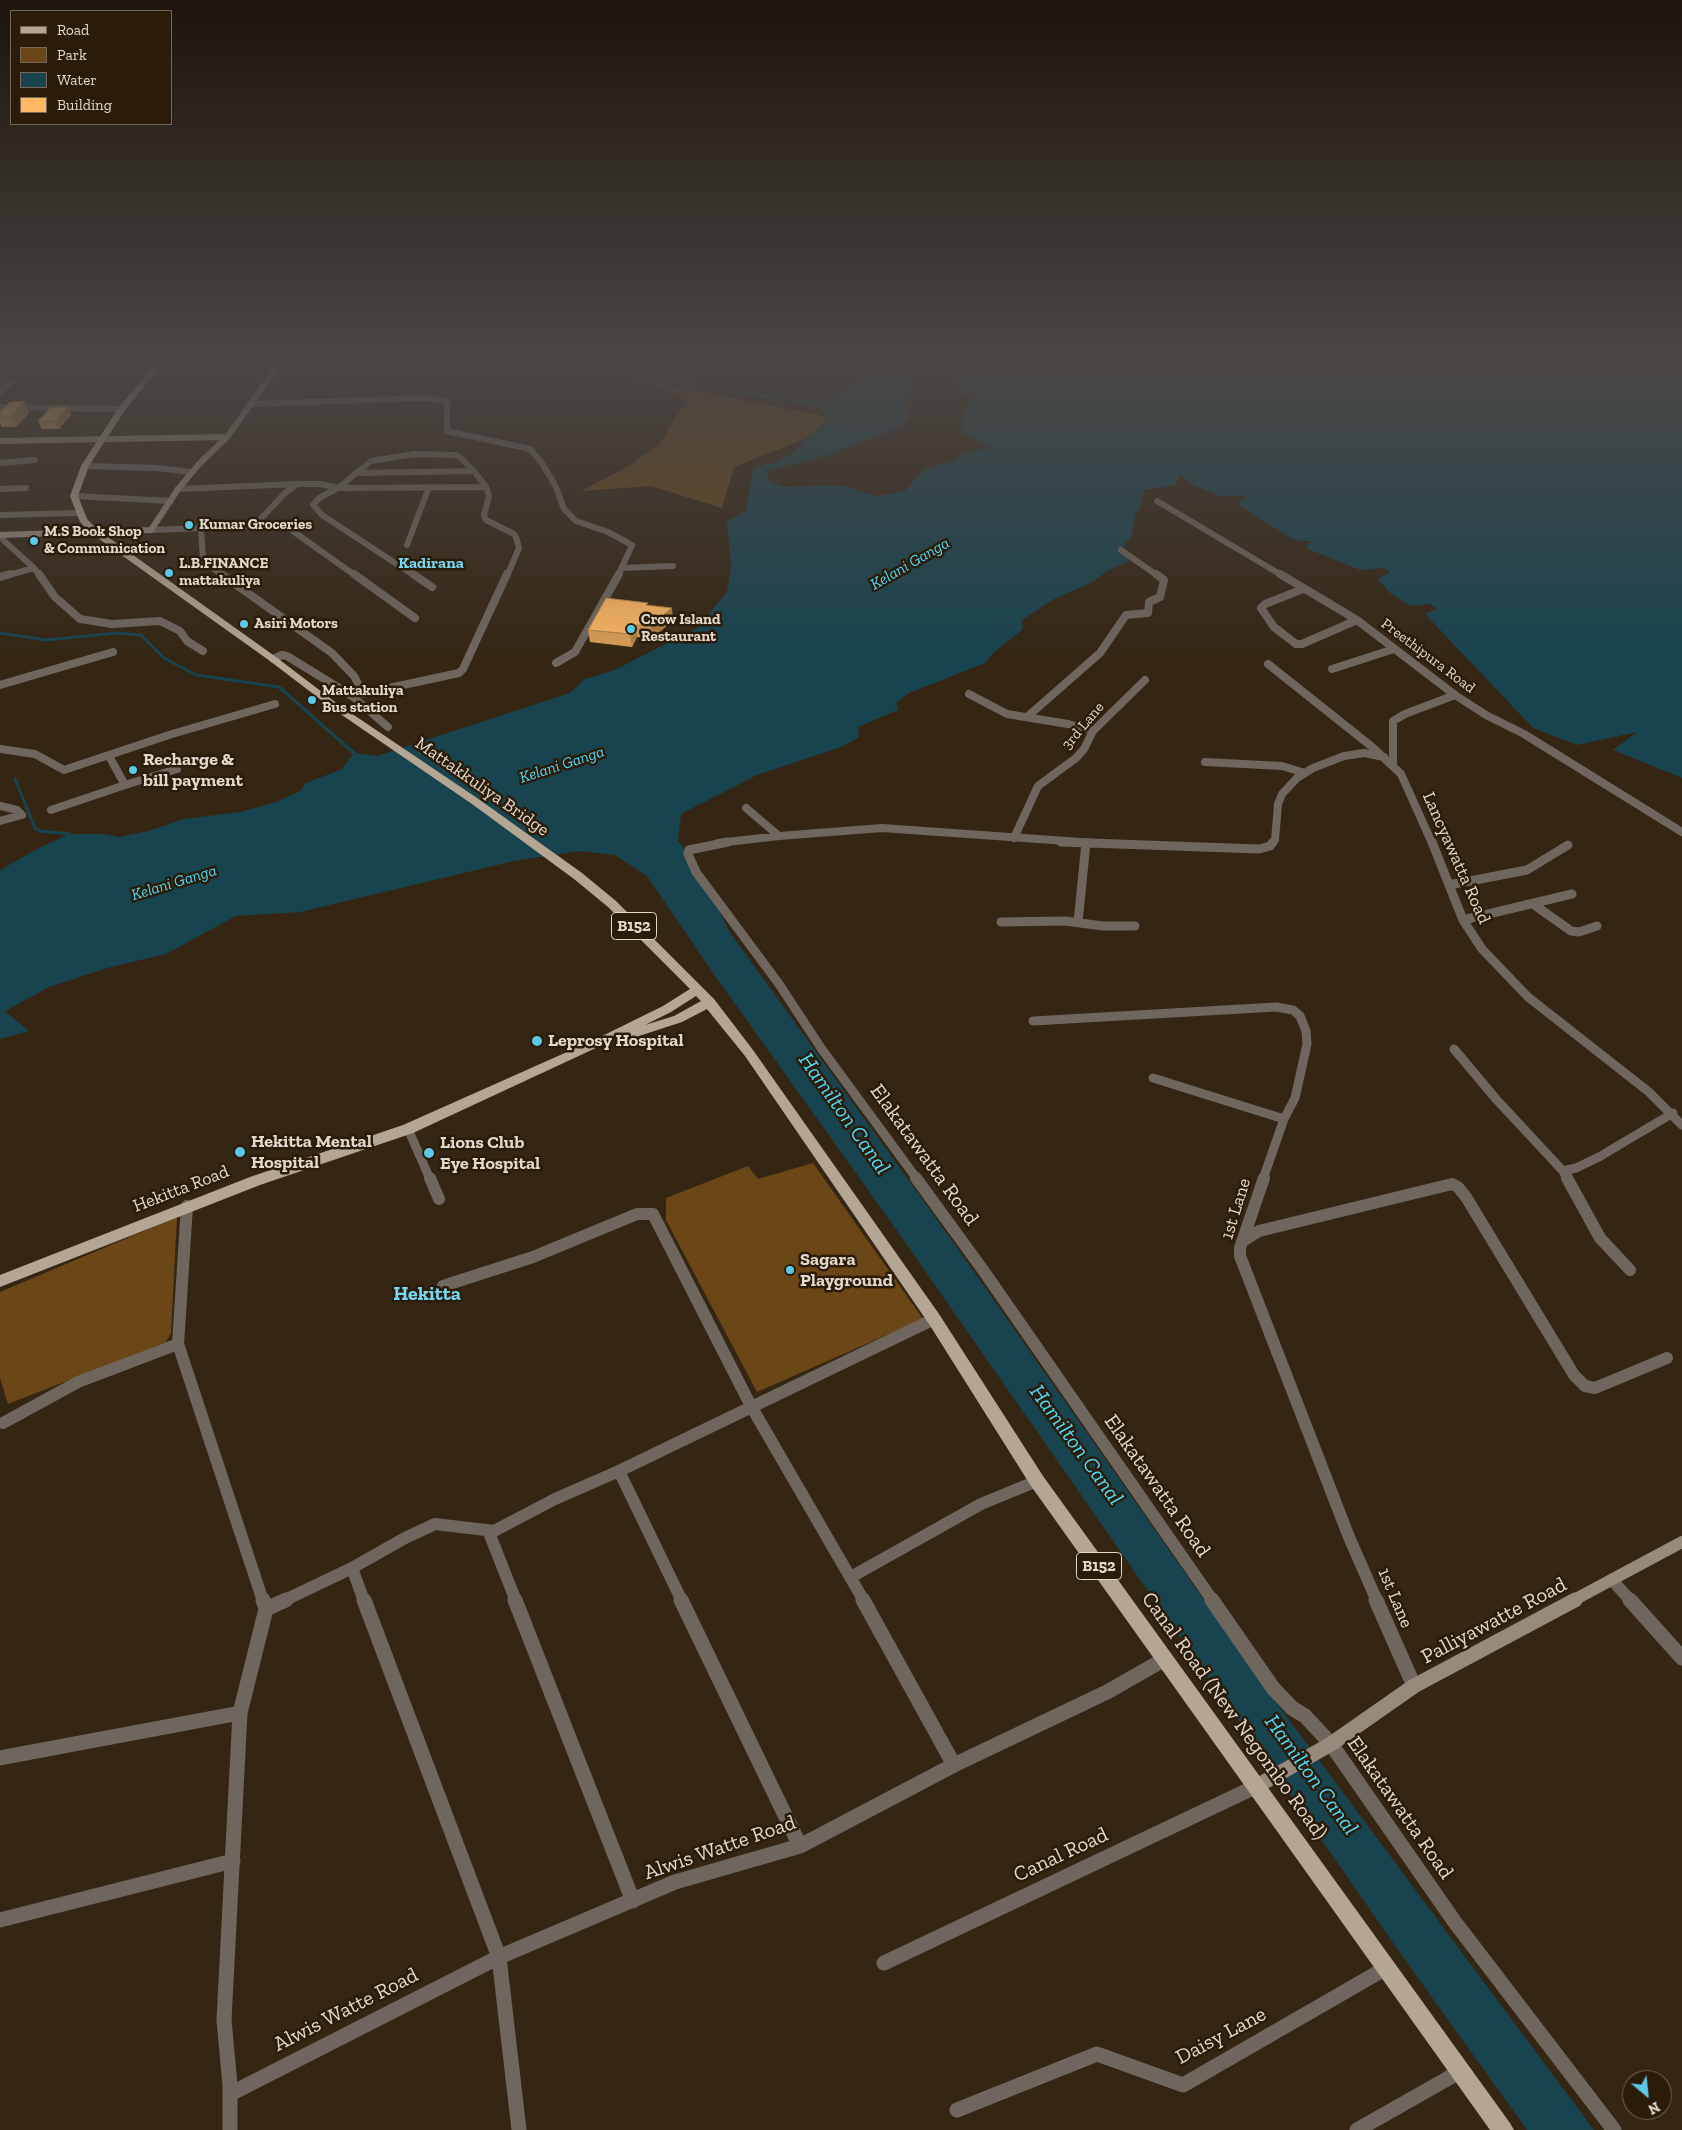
<!DOCTYPE html>
<style>
body{margin:0}
#map{position:relative;width:1682px;height:2130px;overflow:hidden;background:#352614;font-family:"Zilla Slab",serif}
canvas{display:block}
.legend{position:absolute;left:10px;top:10px;width:162px;height:115px;box-sizing:border-box;background:#2b1c0a;border:1px solid #746758;margin:0;padding:6px 9px;list-style:none;font-size:15px;color:#e2d8cd}
.legend li{display:flex;align-items:center;gap:10px;height:25px}
.legend b{width:25px;border:1px solid #746758}
.north{position:absolute;left:1622px;top:2070px;width:50px;height:50px;box-sizing:border-box;background:#2b1c0a;border:1px solid #746758;border-radius:50%;rotate:152deg;font-size:14px;font-weight:700;line-height:20px;text-align:center;color:#e2d8cd}
.north::after{content:'';display:block;margin:auto;width:18px;height:22px;background:#5ac8e6;clip-path:polygon(50% 0,100% 100%,50% 72%,0 100%)}
</style>
<div id="map">
<canvas width="1682" height="2130"></canvas>
<ul class="legend">
<li><b style="height:6px;background:#b5a593"></b>Road</li>
<li><b style="height:14px;background:#6b4718"></b>Park</li>
<li><b style="height:14px;background:#184450"></b>Water</li>
<li><b style="height:14px;background:#fdb763"></b>Building</li>
</ul>
<div class="north">N</div>
</div>
<script>
const ctx = document.querySelector('canvas').getContext('2d');
ctx.lineJoin = 'round';
function paint(path, color) {
  ctx.fillStyle = color;
  ctx.fill(path, 'evenodd');
}
function shape(rows) {
  const path = new Path2D();
  for (const r of rows) {
    path.moveTo(r[0], r[1]);
    for (let i = 2; i < r.length; i += 2) path.lineTo(r[i], r[i + 1]);
  }
  return path;
}
function trace(path, color, width, dash) {
  ctx.strokeStyle = color;
  ctx.lineWidth = width;
  ctx.lineCap = dash ? 'butt' : 'round';
  ctx.setLineDash(dash || []);
  ctx.stroke(path);
}
function label(font, color, halo, rows, align = 'center') {
  ctx.font = font + ' "Zilla Slab",serif';
  ctx.lineWidth = 5;
  ctx.setLineDash([]);
  ctx.textBaseline = 'middle';
  ctx.strokeStyle = halo;
  ctx.fillStyle = color;
  for (const [text, x, y, turn = 0] of rows) {
    ctx.save();
    ctx.translate(x, y);
    ctx.rotate((+turn || 0) * Math.PI / 180);
    ctx.textAlign = isNaN(turn) ? turn : align;
    if (halo) ctx.strokeText(text, 0, 0);
    ctx.fillText(text, 0, 0);
    ctx.restore();
  }
}
paint(shape([
 [648,381,829,417,807,438,734,467,722,508,651,486,581,491,629,466,660,443,686,401],
 [813,1163,923,1319,757,1392,666,1220,666,1198,748,1166,758,1179],
 [177,1217,171,1333,166,1342,8,1404,0,1378,0,1292]
]), '#6b4718');
paint(shape([
 [876,362,916,362,911,395,904,407,908,409,909,420,888,432,825,456,766,471,769,481,784,487,838,485,879,496,906,490,923,470,950,462,965,454,989,448,976,438,964,434,961,430,963,413,972,397,959,392,943,362,1682,362,1682,778,1613,750,1637,732,1577,745,1533,728,1425,614,1437,609,1430,604,1411,606,1390,593,1378,579,1390,572,1385,568,1360,570,1313,551,1307,548,1307,545,1312,541,1300,541,1291,538,1239,505,1240,501,1246,498,1246,496,1220,496,1191,484,1182,475,1179,475,1177,482,1174,485,1144,490,1141,505,1135,514,1132,535,1121,550,1130,557,1127,562,1107,571,1090,583,1052,600,1022,620,1023,629,993,653,985,663,909,693,896,703,898,710,858,727,859,737,841,747,757,775,681,814,678,841,696,861,729,931,958,1249,1272,1697,1594,2130,1527,2130,1403,1957,898,1232,713,973,647,876,615,855,580,851,514,861,300,912,236,916,166,954,107,968,49,987,5,1011,29,1031,0,1039,0,871,2,869,37,849,69,834,104,834,119,837,149,831,184,819,241,812,276,802,302,790,304,784,342,769,354,753,377,756,570,693,585,679,615,670,697,628,727,592,731,567,727,522,746,510,752,474,755,467,777,462,791,454,829,417,817,404,841,395,877,364]
]), '#184450');
trace(shape([
 [0,633,46,640,116,633,141,635,164,658,196,675,279,687,354,753],
 [15,779,35,828,40,831,69,834]
]), '#184450', 3);
paint(shape([
 [539,362,558,362,817,402,821,404,817,406,543,364,539,362]
]), '#184450');
trace(shape([
 [0,393,11,382],
 [250,404,423,398,447,401,447,431,530,449,542,463,556,487,564,509,576,521,608,532,632,545,618,576],
 [0,407,122,409],
 [0,463,35,460],
 [85,466,157,468,191,472],
 [356,473,474,471],
 [0,489,26,488],
 [178,489,297,484,320,484,338,488,371,461,415,454,455,455,460,457,474,471,486,487,489,496,484,515,486,520,514,534,516,537,519,548,507,576],
 [74,496,171,501],
 [1157,501,1283,576],
 [0,515,80,513],
 [254,526,285,493,297,484],
 [201,528,203,560,223,576],
 [151,530,281,525,287,527,356,576],
 [0,537,34,568,40,576],
 [407,545,429,487],
 [1121,550,1158,576],
 [621,568,673,566],
 [5,576,34,568],
 [415,576,322,515,313,505,319,498,338,488,486,487]
]), '#6f675e', 6);
trace(shape([
 [39,574,55,597,80,619,112,624,160,621,180,631,187,641,203,651],
 [221,574,332,653,354,676,363,693],
 [354,574,415,618],
 [413,574,432,587],
 [1280,574,1357,620,1455,695,1486,715,1524,734,1682,832],
 [0,577,10,574],
 [1303,589,1265,604,1261,608,1274,627,1296,644,1302,644,1357,620],
 [273,659,282,655,287,656,352,696,459,673,463,669,507,574],
 [556,663,575,652,619,574],
 [1268,664,1371,746,1401,774,1432,843],
 [1332,669,1394,649],
 [0,685,113,652],
 [969,694,1007,714,1068,724,1093,731],
 [352,696,388,727],
 [1027,717,1100,653,1126,615,1148,613,1149,602,1160,597,1164,580,1156,574],
 [0,749,35,754,64,770,172,734,275,704],
 [1205,762,1282,766,1305,773],
 [1393,765,1393,721,1405,714,1455,695],
 [125,785,177,769],
 [0,806,17,810,22,815],
 [746,808,779,836],
 [51,810,125,785,109,756],
 [0,821,22,815],
 [1014,838,1038,786,1076,758,1084,749,1093,731,1145,680],
 [718,843,779,836,882,828,1095,843],
 [1272,843,1275,840,1278,804,1282,794,1297,778,1313,768,1344,756,1364,753,1384,757]
]), '#6f675e', 8);
trace(shape([
 [728,842,689,850,688,854,696,872,779,984,821,1048,917,1179],
 [1061,842,1259,849,1270,846,1273,842],
 [1432,842,1463,920,1482,949,1528,997,1649,1092,1682,1125],
 [1449,885,1527,870,1568,845],
 [1533,904,1571,931,1579,932,1597,926],
 [1463,920,1572,894],
 [1001,922,1065,921,1103,926,1135,926],
 [1078,922,1086,843],
 [1033,1021,1276,1007,1293,1010,1300,1016,1306,1031,1307,1044,1295,1098,1284,1119,1263,1179],
 [1454,1049,1496,1099,1563,1171,1567,1179],
 [1153,1078,1284,1119],
 [408,1129,430,1179],
 [1563,1171,1576,1168,1599,1157,1673,1113]
]), '#6f675e', 9);
trace(shape([
 [430,1178,439,1199],
 [916,1178,983,1270,1213,1601],
 [1264,1178,1240,1248,1240,1256,1349,1537,1377,1601],
 [1567,1178,1600,1238,1630,1270],
 [187,1206,178,1344,263,1601],
 [1243,1241,1259,1231,1452,1184,1458,1187,1466,1197,1574,1375,1585,1386,1595,1388,1667,1358],
 [443,1286,533,1257,637,1214,653,1214,751,1406,864,1601],
 [3,1423,78,1382,178,1344],
 [619,1471,682,1601],
 [488,1530,516,1601],
 [352,1568,364,1601],
 [851,1577,981,1504,1037,1481],
 [1612,1580,1631,1601],
 [283,1601,352,1568,405,1538,435,1524,494,1531,555,1499,619,1471,934,1319]
]), '#6f675e', 12);
trace(shape([
 [263,1600,266,1609],
 [364,1600,499,1957,519,2130],
 [515,1600,633,1901],
 [681,1600,800,1846],
 [863,1600,954,1765],
 [1212,1600,1273,1688,1292,1708,1305,1716,1331,1744,1454,1921,1614,2130],
 [1376,1600,1414,1686],
 [1630,1600,1682,1658],
 [0,1758,240,1713],
 [0,1920,233,1861],
 [884,1963,1257,1786],
 [230,2094,499,1957,675,1882,800,1846,954,1765,1107,1692,1165,1659],
 [957,2110,1097,2054,1183,2085,1386,1968],
 [230,2130,230,2085,224,2020,240,1713,266,1609,286,1600],
 [1357,2130,1461,2071]
]), '#6f675e', 15);
trace(shape([
 [0,441,227,437],
 [0,535,151,530,178,489,199,464,227,437,281,362]
]), '#978a7c', 6);
trace(shape([
 [1572,1601,1682,1542]
]), '#978a7c', 12);
trace(shape([
 [1257,1786,1331,1744,1414,1686,1575,1600]
]), '#978a7c', 15);
paint(shape([
 [157,362,164,362,125,410,89,466,78,496,87,519,98,530,276,657,339,705,480,800,582,873,616,901,714,999,753,1050,939,1314,1043,1476,1510,2123,1514,2130,1490,2130,1031,1486,929,1324,745,1056,707,1009,682,1022,636,1037,632,1039,626,1034,413,1133,260,1185,0,1287,0,1275,250,1177,403,1125,594,1040,663,1006,690,989,608,907,574,879,472,804,333,709,270,661,92,534,80,522,70,496,81,466,119,407,157,362],
 [696,996,701,1001,674,1016,645,1025,671,1012,696,996]
]), '#b5a593');
paint(shape([
 [0,412,29,413,16,427,2,427,0,423],
 [71,415,59,429,42,429,38,421],
 [648,605,673,620,652,639,637,637,632,647,590,642,588,630]
]), '#da9d55');
paint(shape([
 [24,401,29,413,16,427,11,416],
 [68,407,71,415,59,429,55,421],
 [672,608,673,620,652,639,650,626],
 [636,625,637,637,632,647,630,634]
]), '#b18045');
const building = shape([
 [24,401,11,416,0,416,0,412,10,402,24,401],
 [51,407,68,407,55,421,38,421,51,407],
 [606,598,648,603,646,605,672,608,650,626,636,625,630,634,588,630,606,598]
]);
paint(building, '#fdb763');
trace(building, '#b18045', 1);
const sky = ctx.createLinearGradient(0, 0, 0, 660);
sky.addColorStop(0, '#1d150b');
sky.addColorStop(0.55, '#4b4745');
sky.addColorStop(1, '#4b474500');
ctx.fillStyle = sky;
ctx.fillRect(0, 0, 1682, 660);
for (const [x, y, r, color] of [
 [189,525,5,"#5ac8e6"],
 [34,541,5,"#5ac8e6"],
 [169,573,5,"#5ac8e6"],
 [244,624,5,"#5ac8e6"],
 [631,629,5,"#5ac8e6"],
 [312,700,5,"#5ac8e6"],
 [133,770,5,"#5ac8e6"],
 [537,1041,6,"#5ac8e6"],
 [240,1152,6,"#5ac8e6"],
 [429,1153,6,"#5ac8e6"],
 [790,1270,5,"#5ac8e6"]
]) {
  const dot = new Path2D();
  dot.arc(x, y, r, 0, 2 * Math.PI);
  ctx.fillStyle = color;
  ctx.fill(dot);
  trace(dot, '#2b1c0a', 2);
}
label('bold 15px', '#e2d8cd', '#2b1c0a', [
 ["Kumar Groceries",199,525],
 ["M.S Book Shop",44,532],
 ["& Communication",44,549],
 ["L.B.FINANCE",179,564],
 ["mattakuliya",179,581],
 ["Crow Island",641,620],
 ["Restaurant",641,637],
 ["Asiri Motors",254,624],
 ["Mattakuliya",322,691],
 ["Bus station",322,708]
], 'left');
label('15px', '#e2d8cd', '#2b1c0a', [
 ["Preethipura Road",1428,656,37],
 ["3rd Lane",1083,726,-50]
]);
label('bold 16px', '#76d8f4', '#2b1c0a', [
 ["Kadirana",431,563]
]);
label('italic 16px', '#4edafd', '#2b1c0a', [
 ["Kelani Ganga",910,564,-30],
 ["Kelani Ganga",562,765,-18],
 ["Kelani Ganga",174,883,-17]
]);
for (const [x, y, w] of [
 [634,926,45],
 [1099,1566,45]
]) {
  const box = new Path2D();
  box.roundRect(x - w / 2, y - 13.5, w, 27, 4);
  ctx.fillStyle = '#2b1c0a';
  ctx.fill(box);
  trace(box, '#e2d8cd', 1);
}
label('bold 16px', '#e2d8cd', null, [
 ["B152",634,926],
 ["B152",1099,1566]
]);
label('bold 18px', '#e2d8cd', '#2b1c0a', [
 ["Recharge &",143,760],
 ["bill payment",143,781],
 ["Leprosy Hospital",548,1041],
 ["Hekitta Mental",251,1142],
 ["Hospital",251,1163],
 ["Lions Club",440,1143],
 ["Eye Hospital",440,1164],
 ["Sagara",800,1260],
 ["Playground",800,1281]
], 'left');
label('18px', '#e2d8cd', '#2b1c0a', [
 ["Mattakkuliya Bridge",482,787,35],
 ["Lancyawatta Road",1456,858,66],
 ["Hekitta Road",181,1189,-21],
 ["1st Lane",1236,1209,-73],
 ["1st Lane",1395,1598,67]
]);
label('bold 20px', '#76d8f4', '#2b1c0a', [
 ["Hekitta",427,1294]
]);
label('21px', '#e2d8cd', '#2b1c0a', [
 ["Elakatawatta Road",924,1155,54],
 ["Elakatawatta Road",1157,1486,55],
 ["Palliyawatte Road",1494,1621,-28],
 ["Canal Road (New Negombo Road)",1234,1716,54],
 ["Elakatawatta Road",1400,1808,55],
 ["Alwis Watte Road",720,1848,-19],
 ["Canal Road",1061,1855,-25],
 ["Alwis Watte Road",346,2010,-27],
 ["Daisy Lane",1221,2036,-28]
]);
label('italic 22px', '#4edafd', '#2b1c0a', [
 ["Hamilton Canal",844,1114,55],
 ["Hamilton Canal",1076,1445,54],
 ["Hamilton Canal",1311,1775,54]
]);
</script>
